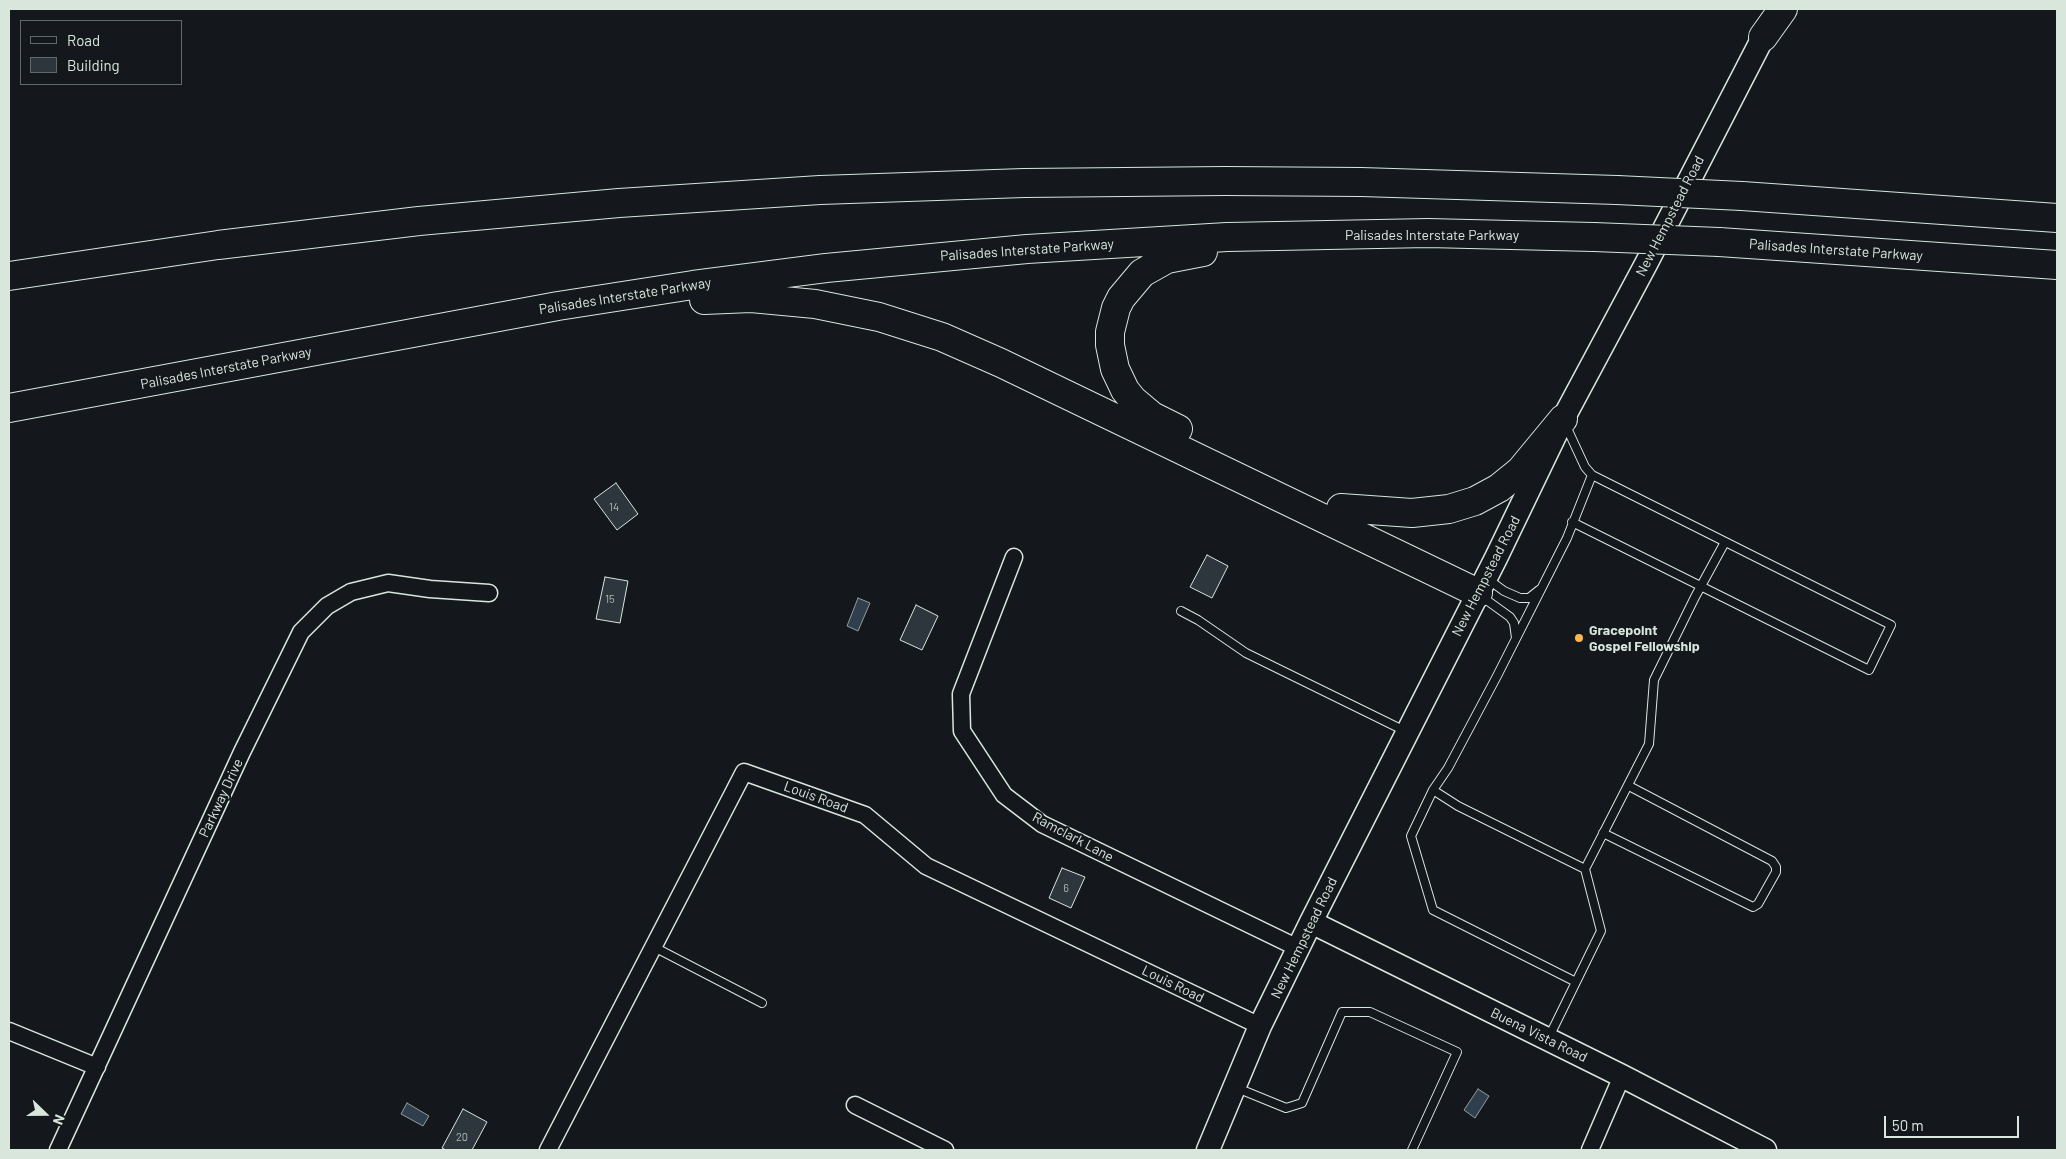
<!DOCTYPE html>
<style>
body{margin:0}
#map{position:relative;width:2066px;height:1159px;overflow:hidden;background:#14181c;font-family:Barlow,sans-serif}
canvas{display:block}
.frame{position:absolute;inset:0;border:10px solid #d8e6dc;pointer-events:none}
.legend{position:absolute;left:20px;top:20px;width:162px;height:65px;box-sizing:border-box;background:#14181c;border:1px solid #626a69;margin:0;padding:6px 9px;list-style:none;font-size:15px;color:#d8e6dc}
.legend li{display:flex;align-items:center;gap:10px;height:25px}
.legend b{width:25px;border:1px solid #626a69}
.north{position:absolute;left:20px;top:1089px;width:50px;height:50px;-webkit-text-stroke:4px #14181c;paint-order:stroke;rotate:112deg;font-size:14px;font-weight:700;line-height:20px;text-align:center;color:#d8e6dc}
.north::after{content:'';display:block;margin:auto;width:18px;height:22px;background:#d8e6dc;clip-path:polygon(50% 0,100% 100%,50% 72%,0 100%)}
.scale{position:absolute;left:1884px;top:1116px;width:135px;height:22px;box-sizing:border-box;border:2px solid #d8e6dc;border-top:0;padding-left:6px;font-size:15px;line-height:18px;white-space:nowrap;color:#d8e6dc;-webkit-text-stroke:4px #14181c;paint-order:stroke}
</style>
<div id="map">
<canvas width="2066" height="1159"></canvas>
<div class="frame"></div>
<ul class="legend">
<li><b style="height:6px;background:#14181c"></b>Road</li>
<li><b style="height:14px;background:#2c363c"></b>Building</li>
</ul>
<div class="north">N</div>
<div class="scale">50 m</div>
</div>
<script>
const ctx = document.querySelector('canvas').getContext('2d');
ctx.lineJoin = 'round';
function paint(path, color) {
  ctx.fillStyle = color;
  ctx.fill(path, 'evenodd');
}
function shape(rows) {
  const path = new Path2D();
  for (const r of rows) {
    path.moveTo(r[0], r[1]);
    for (let i = 2; i < r.length; i += 2) path.lineTo(r[i], r[i + 1]);
  }
  return path;
}
function trace(path, color, width, dash) {
  ctx.strokeStyle = color;
  ctx.lineWidth = width;
  ctx.lineCap = dash ? 'butt' : 'round';
  ctx.setLineDash(dash || []);
  ctx.stroke(path);
}
function label(font, color, halo, rows, align = 'center') {
  ctx.font = font + ' Barlow,sans-serif';
  ctx.lineWidth = 4;
  ctx.setLineDash([]);
  ctx.textBaseline = 'middle';
  ctx.strokeStyle = halo;
  ctx.fillStyle = color;
  for (const [text, x, y, turn = 0] of rows) {
    ctx.save();
    ctx.translate(x, y);
    ctx.rotate((+turn || 0) * Math.PI / 180);
    ctx.textAlign = isNaN(turn) ? turn : align;
    if (halo) ctx.strokeText(text, 0, 0);
    ctx.fillText(text, 0, 0);
    ctx.restore();
  }
}
const water = shape([
 [858,598,870,603,858,631,847,626,858,598],
 [1478,1089,1489,1096,1475,1118,1464,1110,1478,1089],
 [407,1103,429,1116,423,1126,401,1114,407,1103]
]);
paint(water, '#2f3f4d');
trace(water, '#939e99', 1);
const building = shape([
 [616,483,638,514,617,530,594,499,616,483],
 [1207,555,1228,566,1212,598,1190,587,1207,555],
 [605,577,628,581,620,623,596,619,605,577],
 [916,605,938,616,922,650,900,640,916,605],
 [1062,868,1085,877,1071,908,1049,898,1062,868],
 [463,1109,487,1122,472,1150,446,1150,442,1148,463,1109]
]);
paint(building, '#2c363c');
trace(building, '#d8e6dc', 1);
const lane = shape([
 [1566,426,1585,467,1592,475,1891,625,1869,670,1572,522],
 [1489,580,1504,591,1520,598,1529,598,1539,590],
 [1481,596,1510,617,1514,623,1516,638],
 [1181,611,1198,620,1246,653,1405,731],
 [1433,790,1458,806,1585,869],
 [1603,833,1753,907,1758,904,1776,872,1776,867,1772,861,1629,786],
 [654,947,762,1003],
 [1576,982,1433,910,1411,836,1433,790,1448,768,1497,676,1567,538,1592,475],
 [1549,1037,1601,931,1585,869,1649,744,1654,680,1695,597,1725,542],
 [1237,1088,1286,1108,1302,1103,1342,1012,1370,1012,1457,1052,1412,1150]
]);
const street = shape([
 [1014,557,961,694,962,731,1004,795,1042,824,1298,948],
 [9,1031,97,1067],
 [855,1105,945,1150],
 [58,1150,242,752,301,632,327,606,351,592,388,583,430,589,489,593],
 [548,1150,744,772,865,815,926,866,1260,1026],
 [1590,1150,1622,1076]
]);
const secondary = shape([
 [1311,922,1622,1076,1765,1150],
 [1208,1150,1260,1026,1311,922,1496,558,1563,419,1646,264,1771,22]
]);
const highway = shape([
 [1763,37,1783,9],
 [1742,196,2057,218],
 [1719,242,2057,265],
 [9,276,218,245,419,221,619,203,820,190,1024,183,1225,181,1361,182,1617,190],
 [704,300,751,298,815,304,879,317,942,337,1001,363,1478,593],
 [9,408,558,306,693,285,826,268,1027,249,1227,237,1428,233,1594,237],
 [1178,429,1152,416,1133,400,1125,390,1115,369,1110,345,1110,332,1116,308,1121,298,1142,273,1167,259,1203,252],
 [1341,508,1412,513,1449,509,1475,501,1499,488,1520,471,1563,419]
]);
trace(lane, '#d8e6dc', 10);
trace(street, '#d8e6dc', 19);
trace(secondary, '#d8e6dc', 25);
trace(highway, '#d8e6dc', 30);
trace(lane, '#14181c', 8);
trace(street, '#14181c', 16);
trace(secondary, '#14181c', 22);
trace(highway, '#14181c', 28);
const highwayBridge = shape([
 [1617,190,1742,196],
 [1594,237,1719,242]
]);
trace(highwayBridge, '#d8e6dc', 30, []);
trace(highwayBridge, '#14181c', 28);
for (const [x, y, r, color] of [
 [1579,638,5,"#ffb74d"]
]) {
  const dot = new Path2D();
  dot.arc(x, y, r, 0, 2 * Math.PI);
  ctx.fillStyle = color;
  ctx.fill(dot);
  trace(dot, '#14181c', 2);
}
label('11px', '#adbab4', null, [
 ["14",614,507],
 ["15",610,599],
 ["6",1066,888],
 ["20",462,1137]
]);
label('14px', '#d8e6dc', '#14181c', [
 ["New Hempstead Road",1670,216,-63],
 ["Palisades Interstate Parkway",1432,235],
 ["Palisades Interstate Parkway",1027,250,-4],
 ["Palisades Interstate Parkway",1836,250,4],
 ["Palisades Interstate Parkway",625,296,-9],
 ["Palisades Interstate Parkway",226,368,-11],
 ["New Hempstead Road",1486,576,-63],
 ["Louis Road",816,797,20],
 ["Parkway Drive",221,798,-65],
 ["Ramclark Lane",1073,837,28],
 ["New Hempstead Road",1304,938,-64],
 ["Louis Road",1173,984,26],
 ["Buena Vista Road",1539,1035,26]
]);
label('bold 14px', '#d8e6dc', '#14181c', [
 ["Gracepoint",1589,630],
 ["Gospel Fellowship",1589,646]
], 'left');
</script>
